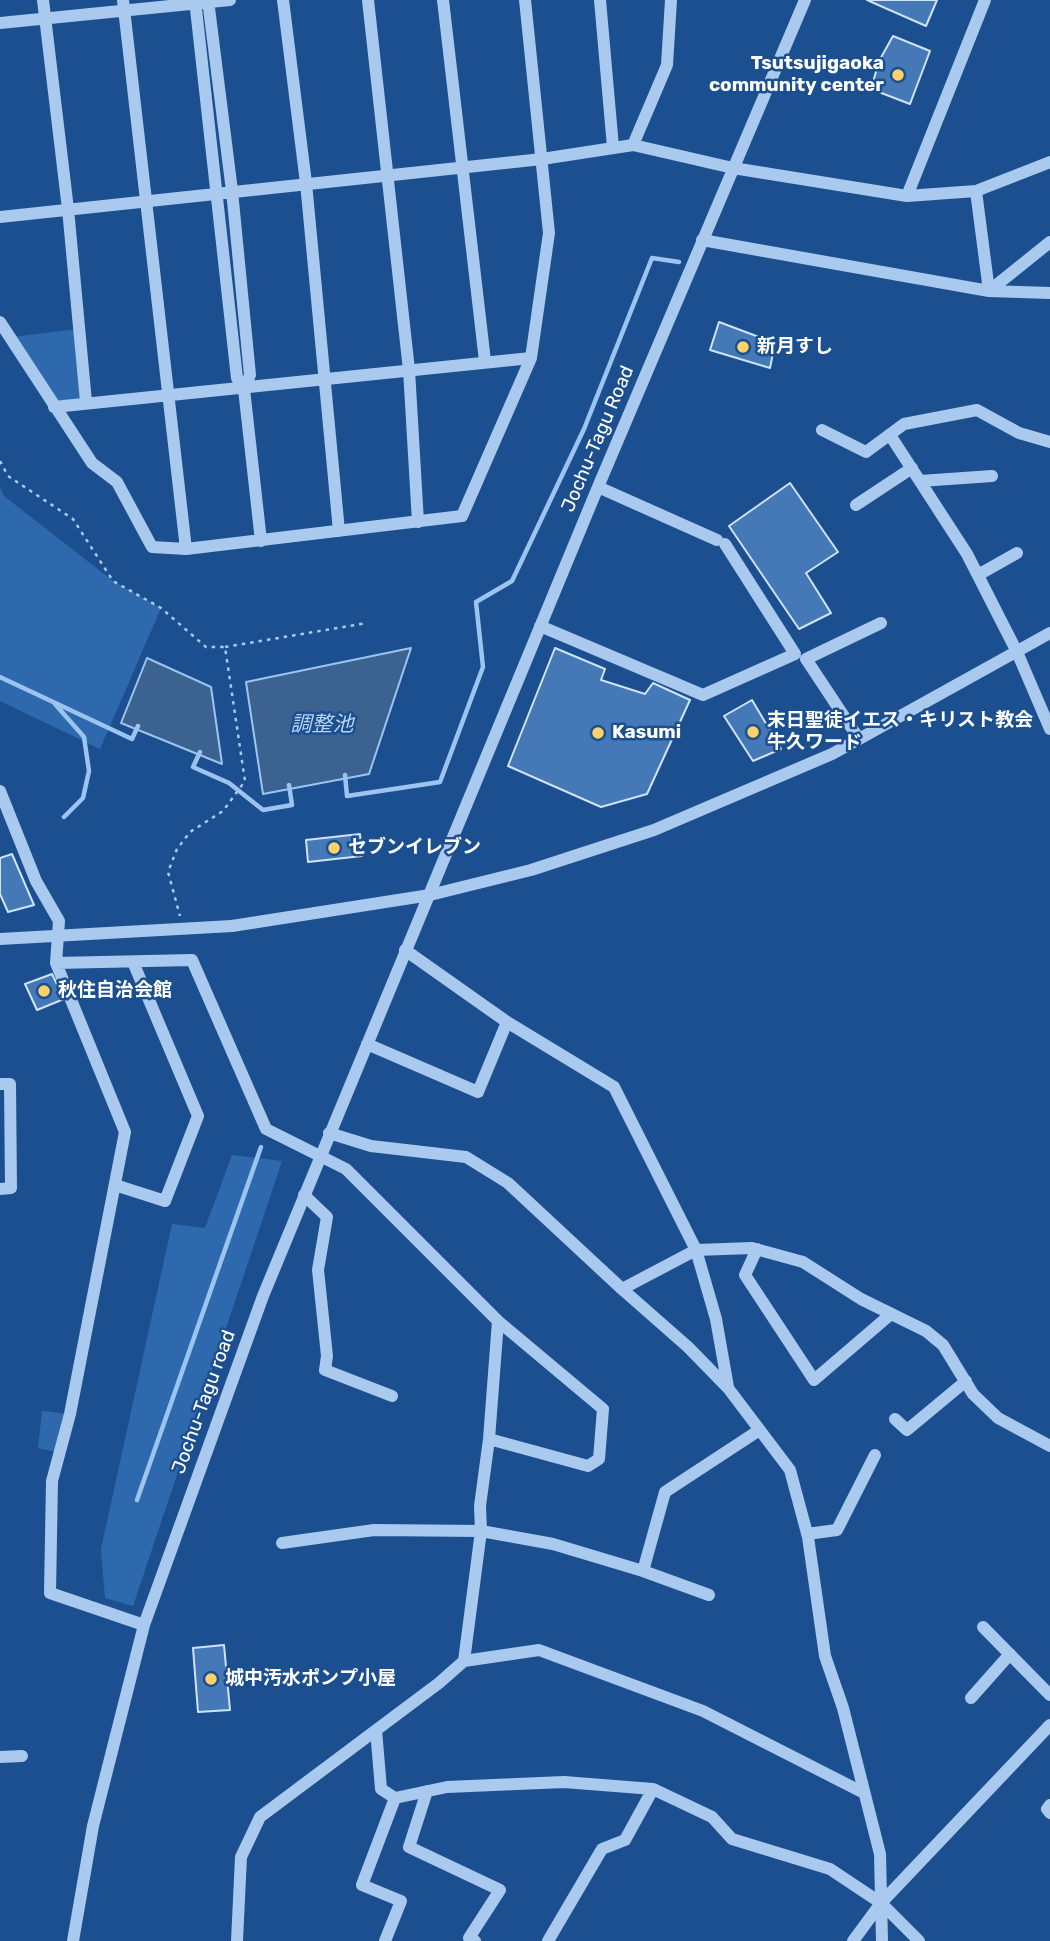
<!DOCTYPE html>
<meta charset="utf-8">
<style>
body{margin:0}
canvas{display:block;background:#1b4f8f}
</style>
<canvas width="1050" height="1941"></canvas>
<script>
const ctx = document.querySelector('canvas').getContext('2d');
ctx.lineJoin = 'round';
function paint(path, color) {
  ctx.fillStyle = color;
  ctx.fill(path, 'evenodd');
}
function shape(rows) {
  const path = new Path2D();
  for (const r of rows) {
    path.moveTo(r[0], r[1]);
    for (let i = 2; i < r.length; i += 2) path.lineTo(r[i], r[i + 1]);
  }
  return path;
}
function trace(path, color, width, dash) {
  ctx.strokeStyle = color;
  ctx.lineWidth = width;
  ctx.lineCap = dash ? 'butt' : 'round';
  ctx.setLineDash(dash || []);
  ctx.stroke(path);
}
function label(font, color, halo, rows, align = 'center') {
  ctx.font = font + ' Rubik,"Noto Sans JP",sans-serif';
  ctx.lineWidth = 5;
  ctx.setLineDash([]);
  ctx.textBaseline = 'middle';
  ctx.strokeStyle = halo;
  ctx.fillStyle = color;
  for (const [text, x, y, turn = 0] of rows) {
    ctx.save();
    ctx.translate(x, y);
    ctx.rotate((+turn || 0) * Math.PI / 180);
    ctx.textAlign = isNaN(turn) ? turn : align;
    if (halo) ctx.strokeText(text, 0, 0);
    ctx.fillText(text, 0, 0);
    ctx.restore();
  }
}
paint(shape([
 [79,329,86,402,54,407,11,337],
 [0,488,4,496,113,581,161,608,100,749,0,701],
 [232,1155,282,1161,133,1606,105,1598,101,1549,172,1224,205,1228],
 [42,1411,70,1414,60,1453,38,1448]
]), '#2e69ad');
const water = shape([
 [411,648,369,774,263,794,246,682,411,648],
 [147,658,211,687,222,764,121,723,147,658]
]);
paint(water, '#3c6290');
trace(water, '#9cc4f0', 2);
trace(shape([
 [0,677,132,739,138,726],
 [55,704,84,737,89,771,83,798,64,817],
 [200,752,193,767,229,783,263,810,292,805,289,785],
 [345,775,347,796,440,782,483,667,476,602,512,581,584,429,652,258,679,262],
 [137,1500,261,1147]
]), '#9cc4f0', 4.5);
const building = shape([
 [867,0,937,0,926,26,867,0],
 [893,36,930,51,910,104,871,89,879,61,893,36],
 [719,322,775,343,770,368,710,350,719,322],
 [790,483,838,552,806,573,831,613,799,629,729,526,790,483],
 [555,648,605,669,601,680,645,694,653,683,690,700,647,794,601,807,508,766,555,648],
 [752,700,781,749,753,761,724,716,752,700],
 [360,834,362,856,308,862,306,840,360,834],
 [12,854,34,905,8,912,0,894,0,858,12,854],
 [52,974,64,999,37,1010,25,984,52,974],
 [224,1645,230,1710,198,1712,193,1648,224,1645]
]);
paint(building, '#4478b7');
trace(building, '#cfe3fa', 2);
trace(shape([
 [0,461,8,476,73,519,113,581,161,608,206,647,225,647,245,781,223,811,190,832,177,849,168,872,180,916],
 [225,647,367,623]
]), '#a9c9ee', 2.5, [3.5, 5]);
trace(shape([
 [43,0,68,209,86,402],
 [123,0,186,549],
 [195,0,237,378,244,389,261,541],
 [208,0,232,191,250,375,244,389],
 [283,0,306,183,339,531],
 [368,0,409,370,418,522],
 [443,0,485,361],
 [600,0,613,147],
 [0,23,230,0],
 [633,145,667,65,671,0],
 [976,191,989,291],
 [907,196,985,0],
 [0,217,542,159,633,145,733,168,907,196,976,191,1050,162],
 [702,240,989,291,1050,293],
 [989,291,1050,242],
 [0,322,92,463,117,482,152,547,186,549,462,516,531,358,549,233,525,0],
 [54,407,531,358],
 [822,430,866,452,904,424,977,410,1019,433,1050,442],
 [890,435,967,554,1017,652,1050,729],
 [920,481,992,476],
 [598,487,717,540],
 [856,505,912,468],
 [978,575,1017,553],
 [540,626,703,695,795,654,725,544],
 [859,739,806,659,881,623],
 [0,791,36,881,59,921,56,963],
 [232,926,430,895,531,870,654,830,832,754,1050,633],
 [405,950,507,1022,614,1087,696,1250,716,1319,728,1387],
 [367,1044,478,1092,507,1022],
 [0,1084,10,1084,11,1188,0,1189],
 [329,1133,371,1146,466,1157,508,1183,622,1289],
 [115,1185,165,1201,198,1116,133,962],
 [304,1195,327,1217,318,1270,327,1356,325,1370,392,1396],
 [757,1249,745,1275,814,1380,891,1314],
 [895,1419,907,1430,966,1381],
 [807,1534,837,1530,875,1455],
 [282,1543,374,1530,481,1531,553,1544,643,1571,709,1595],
 [643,1571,665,1492,758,1431],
 [144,1625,50,1593,52,1481,70,1414,125,1132,56,963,192,960,266,1129,346,1169,498,1321,603,1409,599,1459,588,1466,489,1439],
 [983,1627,1050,1695],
 [464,1661,481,1531,480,1506,489,1439,498,1321],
 [971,1698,1010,1654],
 [376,1730,381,1789,395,1798,362,1885,401,1901,385,1941],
 [0,1757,22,1756],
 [427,1791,409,1847,500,1890,469,1938,475,1941],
 [395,1798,447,1787,564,1782,653,1789,712,1817,732,1839,830,1869,881,1903,919,1941],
 [1050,1805,1047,1809,1050,1813],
 [73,1941,93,1826,144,1625,263,1296,598,487,805,0],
 [237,1941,241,1857,260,1817,439,1683,464,1661,539,1650,703,1711,864,1793],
 [548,1941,602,1849,625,1840,653,1789],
 [853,1941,881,1903,1050,1725],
 [882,1941,880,1854,843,1708,825,1656,808,1537,790,1470,728,1388,688,1347,622,1289,696,1250,752,1248,803,1262,861,1299,926,1331,943,1345,973,1394,998,1418,1050,1446]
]), '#a9c9ee', 12);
trace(shape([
 [0,939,232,926]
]), '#a9c9ee', 12);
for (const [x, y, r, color] of [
 [898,75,7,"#ffd166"],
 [743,347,7,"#ffd166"],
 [753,732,7,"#ffd166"],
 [598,733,7,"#ffd166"],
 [334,848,7,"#ffd166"],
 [44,991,7,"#ffd166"],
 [211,1679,7,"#ffd166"]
]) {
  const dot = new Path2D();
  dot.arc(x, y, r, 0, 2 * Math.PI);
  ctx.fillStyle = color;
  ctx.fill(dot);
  trace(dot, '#1b4f8f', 2.5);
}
label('bold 19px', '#fff', '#1b4f8f', [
 ["Tsutsujigaoka",884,64,"right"],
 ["community center",884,86,"right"],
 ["新月すし",757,347],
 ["末日聖徒イエス・キリスト教会",767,721],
 ["牛久ワード",767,743],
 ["Kasumi",612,733],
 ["セブンイレブン",348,848],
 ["秋住自治会館",58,991],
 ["城中汚水ポンプ小屋",225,1679]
], 'left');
label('19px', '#fff', '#1b4f8f', [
 ["Jochu-Tagu Road",598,439,-67],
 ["Jochu-Tagu road",204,1402,-70]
]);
label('italic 21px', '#b5d3f5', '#1b4f8f', [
 ["調整池",322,725]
]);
</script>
